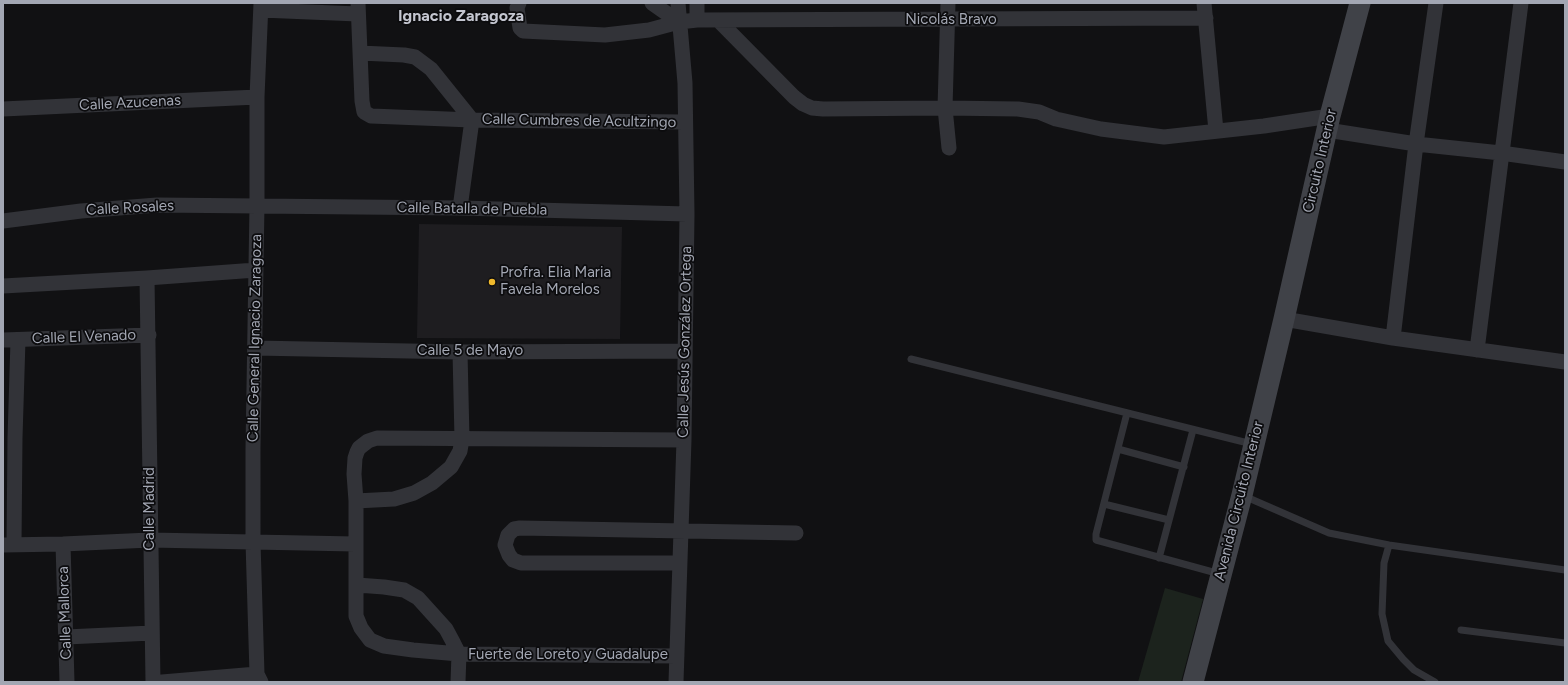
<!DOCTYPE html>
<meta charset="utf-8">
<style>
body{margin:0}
#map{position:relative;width:1568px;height:685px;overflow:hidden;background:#111113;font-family:Figtree,sans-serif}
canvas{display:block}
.frame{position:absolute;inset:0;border:4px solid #a3a7b3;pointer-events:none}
</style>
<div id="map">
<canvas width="1568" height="685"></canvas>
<div class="frame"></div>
</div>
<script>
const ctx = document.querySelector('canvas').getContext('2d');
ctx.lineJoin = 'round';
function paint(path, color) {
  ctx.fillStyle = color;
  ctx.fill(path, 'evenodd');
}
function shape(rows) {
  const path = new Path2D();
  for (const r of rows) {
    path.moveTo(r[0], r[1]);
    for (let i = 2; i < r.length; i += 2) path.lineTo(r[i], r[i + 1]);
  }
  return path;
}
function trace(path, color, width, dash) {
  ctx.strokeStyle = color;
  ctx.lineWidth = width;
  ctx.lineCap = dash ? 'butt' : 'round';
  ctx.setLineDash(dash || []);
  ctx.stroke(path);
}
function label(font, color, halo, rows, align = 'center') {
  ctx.font = font + ' Figtree,sans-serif';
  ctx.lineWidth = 3.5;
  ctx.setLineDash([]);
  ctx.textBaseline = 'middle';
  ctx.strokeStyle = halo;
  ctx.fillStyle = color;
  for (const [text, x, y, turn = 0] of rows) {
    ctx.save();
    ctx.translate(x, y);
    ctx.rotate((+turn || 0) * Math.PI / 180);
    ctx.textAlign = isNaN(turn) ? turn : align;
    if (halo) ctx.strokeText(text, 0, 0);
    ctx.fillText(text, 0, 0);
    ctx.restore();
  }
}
paint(shape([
 [419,224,622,227,620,339,417,338]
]), '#1e1d20');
paint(shape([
 [1165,588,1203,599,1181,682,1138,682]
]), '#1c231d');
trace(shape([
 [911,359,1252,444],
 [1127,413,1096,534,1096,540,1220,574],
 [1118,449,1184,467],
 [1244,496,1329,533,1389,545,1565,570],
 [1104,504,1169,520],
 [1389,545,1384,563,1382,614,1388,641,1403,659,1414,670,1435,682],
 [1159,558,1193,430],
 [1461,630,1565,643]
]), '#323338', 7);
trace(shape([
 [261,3,257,97,257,205,253,448,253,542,257,674,261,682],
 [358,3,362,101,364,112,371,116,472,120,685,122],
 [519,3,517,8,520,28,523,31,605,35,649,30,679,22,697,20,1206,18],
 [652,3,679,22],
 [948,3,945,108,949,148],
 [1204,3,1216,131],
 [261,10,358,14],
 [697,20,697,3],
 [719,21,794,97,803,104,812,108,823,109,945,108,1018,109,1039,112,1056,119,1101,129,1164,137,1264,126,1330,116],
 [360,53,404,55,415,57,431,69,472,120,460,208],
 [3,109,257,97],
 [1327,130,1416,144,1501,153,1565,162],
 [3,221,81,211,157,205,460,208,687,214],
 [147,278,153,682],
 [3,286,147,278,256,270],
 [1284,319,1393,338,1565,362],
 [1393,338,1416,144,1436,3],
 [3,340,149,335],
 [255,348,460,352,685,351],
 [1477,350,1521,3],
 [356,501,394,499,414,493,432,483,451,467,460,451,462,439,460,352],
 [14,544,15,438,18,340],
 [63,544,67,682],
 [3,545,63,544,150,540,355,544],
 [679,563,521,563,513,560,509,555,505,545,508,535,514,529,520,528,796,533],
 [357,585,384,587,404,590,418,598,446,629,453,642,459,654,458,682],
 [66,637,152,633],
 [677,656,459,654,413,650,384,646,370,640,361,628,356,616,356,501,354,474,355,458,357,452,359,448,368,441,377,438,684,440],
 [162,682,257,674],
 [676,682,684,440,687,214,685,83,678,3]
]), '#323338', 15);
trace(shape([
 [1193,682,1242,495,1284,319,1330,116,1360,3]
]), '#404248', 21);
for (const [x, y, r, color] of [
 [492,282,4,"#f0b92d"]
]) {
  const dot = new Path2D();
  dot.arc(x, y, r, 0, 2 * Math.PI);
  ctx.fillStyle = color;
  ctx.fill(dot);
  trace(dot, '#0c0c0e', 1.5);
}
label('15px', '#a3a7b3', '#0c0c0e', [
 ["Nicolás Bravo",951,20],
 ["Calle Azucenas",130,103,-3],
 ["Calle Cumbres de Acultzingo",579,121,1],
 ["Circuito Interior",1320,161,-77],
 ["Calle Rosales",130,208,-3],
 ["Calle Batalla de Puebla",472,209,1],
 ["Calle El Venado",84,337,-2],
 ["Calle General Ignacio Zaragoza",255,338,-89],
 ["Calle Jesús González Ortega",685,342,-89],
 ["Calle 5 de Mayo",470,351],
 ["Avenida Circuito Interior",1239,501,-76],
 ["Calle Madrid",150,509,-90],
 ["Calle Mallorca",65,613,-92],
 ["Fuerte de Loreto y Guadalupe",568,655]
]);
label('15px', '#a3a7b3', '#0c0c0e', [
 ["Profra. Elia Maria",500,273],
 ["Favela Morelos",500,290]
], 'left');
label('bold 16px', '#c4c6d0', '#0c0c0e', [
 ["Ignacio Zaragoza",461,16]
]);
</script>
